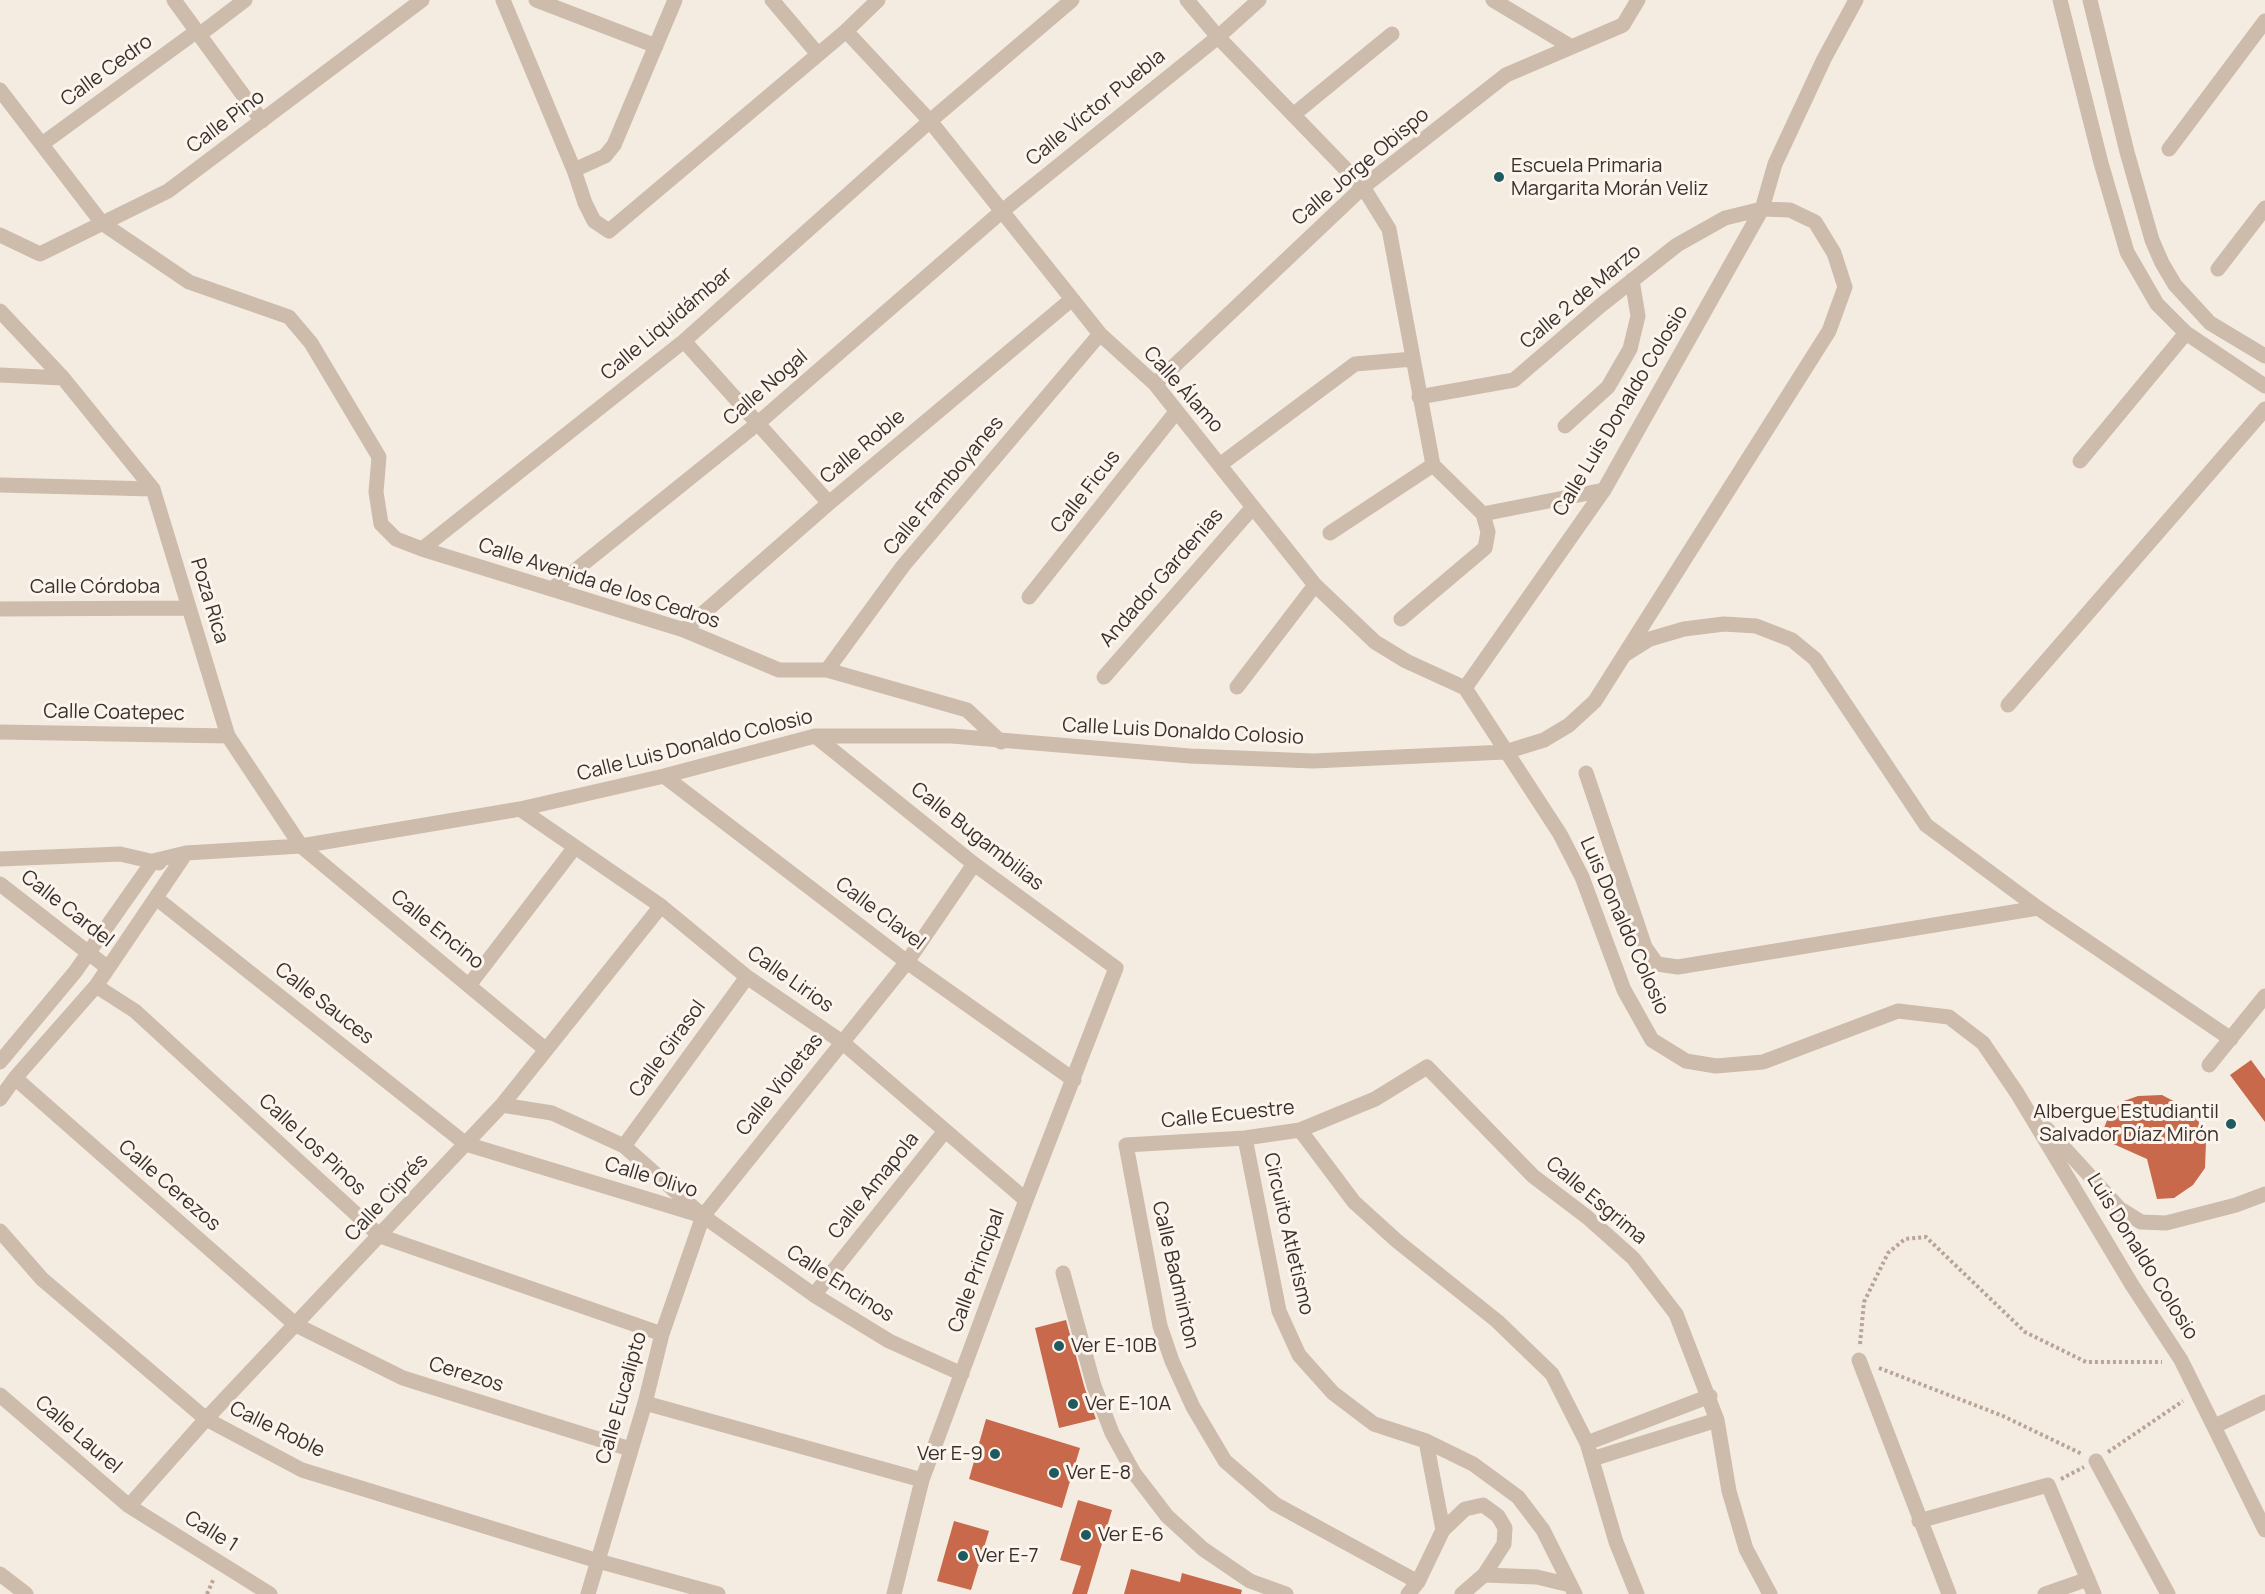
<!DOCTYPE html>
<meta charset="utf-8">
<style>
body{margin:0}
canvas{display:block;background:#f4ebe1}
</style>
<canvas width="2265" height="1594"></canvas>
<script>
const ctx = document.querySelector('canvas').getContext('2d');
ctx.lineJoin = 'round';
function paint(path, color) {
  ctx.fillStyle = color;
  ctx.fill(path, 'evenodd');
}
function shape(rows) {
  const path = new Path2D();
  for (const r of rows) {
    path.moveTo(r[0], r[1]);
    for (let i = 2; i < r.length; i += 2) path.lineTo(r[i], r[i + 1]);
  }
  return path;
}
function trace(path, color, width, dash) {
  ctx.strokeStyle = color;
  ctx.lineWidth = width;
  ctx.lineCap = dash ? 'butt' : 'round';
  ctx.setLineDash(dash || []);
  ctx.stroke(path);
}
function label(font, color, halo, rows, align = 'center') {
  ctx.font = font + ' Manrope,sans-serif';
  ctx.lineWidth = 6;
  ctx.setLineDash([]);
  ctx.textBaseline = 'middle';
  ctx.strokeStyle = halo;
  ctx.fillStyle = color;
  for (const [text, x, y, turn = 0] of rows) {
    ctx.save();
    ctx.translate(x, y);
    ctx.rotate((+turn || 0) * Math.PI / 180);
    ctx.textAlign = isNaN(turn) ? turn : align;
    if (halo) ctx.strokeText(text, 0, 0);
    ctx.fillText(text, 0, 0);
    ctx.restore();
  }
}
paint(shape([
 [2251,1060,2265,1079,2265,1122,2230,1075],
 [2162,1095,2183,1106,2198,1120,2206,1142,2205,1168,2193,1185,2174,1198,2157,1199,2147,1159,2100,1138,2108,1118,2121,1102,2138,1096],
 [1066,1320,1085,1389,1096,1419,1059,1428,1035,1328],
 [986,1419,1080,1448,1062,1508,969,1479],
 [1078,1500,1112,1510,1087,1594,1072,1594,1081,1566,1060,1560],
 [954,1521,989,1531,971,1590,937,1581],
 [1131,1569,1180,1582,1182,1573,1242,1590,1241,1594,1124,1594]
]), '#c8694b');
trace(shape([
 [1860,1344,1864,1302,1888,1253,1905,1239,1926,1237,2025,1332,2086,1362,2162,1362],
 [1879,1368,2003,1416,2082,1454],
 [2108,1452,2183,1401],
 [2061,1479,2084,1467],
 [207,1594,214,1578]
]), '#b9a596', 4, [3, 3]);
trace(shape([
 [174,0,262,121],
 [503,0,574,170,585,203,594,221,609,231,846,31,878,0],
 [536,0,656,46],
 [772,0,817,53],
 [1187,0,1218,37,1363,187,1389,229,1433,465,1483,514],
 [1493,0,1570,46],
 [2060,0,2101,163,2127,252,2157,304,2186,333,2265,386],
 [2090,0,2127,152,2152,240,2162,263,2175,285,2210,323,2265,356],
 [846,31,930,121,1100,334,1155,384,1315,585,1375,642,1406,661,1465,688,1560,834,1582,877,1624,990,1652,1040,1686,1061,1716,1066,1763,1062,1898,1011,1949,1017,1983,1043,2017,1093,2132,1285,2181,1360,2265,1530],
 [199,35,245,0],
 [0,90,102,223,189,282,289,317,311,343,379,457,376,492,381,524,396,539,422,549,684,630,779,670,827,670,967,710,1001,742],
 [1293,115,1392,34],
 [42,144,197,31],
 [2169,149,2265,21],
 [574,170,605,156,614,145,675,0],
 [0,235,40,254,168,191,422,0],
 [2218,269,2265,208],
 [0,311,63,378,153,489,228,736,301,846,545,1049],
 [684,341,829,503],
 [0,375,63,378],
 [1155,384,1363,187,1506,75,1623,25,1638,0],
 [1565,426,1608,387,1630,349,1638,316,1632,280],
 [2080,461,2186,333],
 [1221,464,1355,364,1413,359],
 [0,485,153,489],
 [1483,514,1604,490],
 [1330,533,1433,465],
 [422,549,684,341,930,121,1072,0],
 [552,589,757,424,1001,212,1218,37,1259,0],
 [1029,597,1176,412],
 [0,609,189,608],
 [1401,619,1485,548,1488,532,1483,514],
 [684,630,829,503,1072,299],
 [1626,654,1650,639,1684,629,1724,624,1756,626,1792,640,1815,659,1926,825,2038,908,2231,1039],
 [827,670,903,566,1100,334],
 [1104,677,1253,507],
 [1237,687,1315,585],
 [1465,688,1604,490,1762,209,1775,164,1824,59,1856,0],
 [2008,705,2265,409],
 [0,732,228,736],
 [815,736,974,864,1116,968,1026,1200,922,1480,894,1594],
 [1586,773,1645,947,1657,964,1678,967,2038,908],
 [664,776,907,962,1074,1080],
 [520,809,661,906,747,977,842,1042,1026,1200],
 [0,859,120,854,159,863],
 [0,884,108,968],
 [156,898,466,1144,703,1216],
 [470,984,575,847],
 [96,986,135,1011,380,1236,662,1334],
 [0,1062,75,972,153,861,186,853,301,846,520,809,664,776,815,736,952,736,1190,756,1313,761,1505,752,1544,740,1569,725,1595,701,1829,331,1845,287,1834,253,1815,222,1790,210,1762,209,1725,218,1677,245,1600,306,1514,380,1419,397],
 [2209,1065,2265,996],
 [15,1078,296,1325,403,1378,630,1449],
 [0,1099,15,1078,96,986,186,853],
 [502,1105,552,1113,624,1146,703,1216,814,1295,889,1341,962,1374],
 [2047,1129,2120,1209,2141,1222,2166,1223,2236,1205,2265,1194],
 [1300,1130,1354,1202,1397,1241,1497,1321,1552,1374,1587,1443,1616,1542,1637,1594],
 [1245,1138,1279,1311,1299,1355,1333,1393,1374,1424,1426,1441,1473,1464,1518,1497,1543,1530,1575,1594],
 [624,1146,747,977],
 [0,1231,42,1279,206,1419,302,1470,598,1561,718,1594],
 [1063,1273,1094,1386,1112,1433,1134,1473,1167,1516,1203,1549,1250,1581,1286,1594],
 [814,1295,945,1131],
 [1859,1360,1949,1594],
 [0,1395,129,1506,270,1594],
 [645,1403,922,1480],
 [2215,1426,2265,1402],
 [1426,1441,1443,1530],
 [1587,1443,1710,1396],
 [1592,1459,1717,1420],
 [2096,1461,2168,1594],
 [129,1506,206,1419,502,1105,661,906],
 [1919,1521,2048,1485,2094,1594],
 [0,1574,26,1594],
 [1484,1575,1537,1577,1570,1585],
 [1418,1582,1275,1504,1225,1461,1193,1407,1172,1361,1160,1326,1126,1145,1245,1138,1300,1130,1375,1099,1427,1067,1533,1176,1587,1217,1633,1258,1676,1314,1717,1420,1729,1491,1746,1549,1770,1594],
 [588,1594,645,1403,662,1334,703,1216,907,962,974,864],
 [1408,1594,1418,1582,1443,1530,1465,1509,1483,1505,1498,1516,1505,1528,1504,1544,1484,1575,1462,1594],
 [2045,1594,2088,1579]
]), '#cdbbac', 15);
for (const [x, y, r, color] of [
 [1499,177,6,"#1f5a5e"],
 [2231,1124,6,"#1f5a5e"],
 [1059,1346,6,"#1f5a5e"],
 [1073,1404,6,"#1f5a5e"],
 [995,1454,6,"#1f5a5e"],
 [1054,1473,6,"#1f5a5e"],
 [1086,1535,6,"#1f5a5e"],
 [963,1556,6,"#1f5a5e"]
]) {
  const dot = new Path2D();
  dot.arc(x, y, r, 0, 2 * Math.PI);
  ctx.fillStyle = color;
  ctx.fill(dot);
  trace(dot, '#fbf5ee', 2);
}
label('20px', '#3b302b', '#fbf5ee', [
 ["Calle Cedro",107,71,-36],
 ["Calle Víctor Puebla",1096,108,-39],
 ["Calle Pino",226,122,-37],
 ["Calle Jorge Obispo",1361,167,-40],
 ["Calle 2 de Marzo",1581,297,-40],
 ["Calle Liquidámbar",667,324,-40],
 ["Calle Nogal",766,388,-41],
 ["Calle Álamo",1183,390,48],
 ["Calle Luis Donaldo Colosio",1621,411,-59],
 ["Calle Roble",863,447,-40],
 ["Calle Framboyanes",944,486,-50],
 ["Calle Ficus",1086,492,-52],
 ["Andador Gardenias",1162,578,-49],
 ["Calle Avenida de los Cedros",599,584,18],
 ["Calle Córdoba",95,587],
 ["Poza Rica",209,601,73],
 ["Calle Coatepec",114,713,1],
 ["Calle Luis Donaldo Colosio",1183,732,3],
 ["Calle Luis Donaldo Colosio",695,746,-14],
 ["Calle Bugambilias",977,837,38],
 ["Calle Cardel",67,909,38],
 ["Calle Clavel",880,914,37],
 ["Luis Donaldo Colosio",1624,926,66],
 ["Calle Encino",437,930,39],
 ["Calle Lirios",790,980,35],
 ["Calle Sauces",324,1004,38],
 ["Calle Girasol",668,1049,-54],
 ["Calle Violetas",780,1085,-51],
 ["Calle Ecuestre",1228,1115,-6],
 ["Calle Los Pinos",312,1145,43],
 ["Calle Olivo",651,1178,17],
 ["Calle Cerezos",169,1186,41],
 ["Calle Amapola",874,1186,-51],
 ["Calle Ciprés",387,1198,-47],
 ["Calle Esgrima",1596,1201,40],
 ["Circuito Atletismo",1288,1234,77],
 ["Luis Donaldo Colosio",2142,1257,58],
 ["Calle Principal",977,1271,-70],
 ["Calle Badminton",1175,1275,77],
 ["Calle Encinos",840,1284,33],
 ["Cerezos",466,1375,17],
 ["Calle Eucalipto",622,1398,-74],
 ["Calle Roble",277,1430,26],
 ["Calle Laurel",78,1435,41],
 ["Calle 1",211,1532,32]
]);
label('20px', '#3b302b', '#fbf5ee', [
 ["Escuela Primaria",1511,166],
 ["Margarita Morán Veliz",1511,189],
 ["Albergue Estudiantil",2219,1112,"right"],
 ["Salvador Díaz Mirón",2219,1135,"right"],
 ["Ver E-10B",1071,1346],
 ["Ver E-10A",1085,1404],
 ["Ver E-9",983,1454,"right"],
 ["Ver E-8",1066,1473],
 ["Ver E-6",1098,1535],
 ["Ver E-7",975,1556]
], 'left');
</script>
